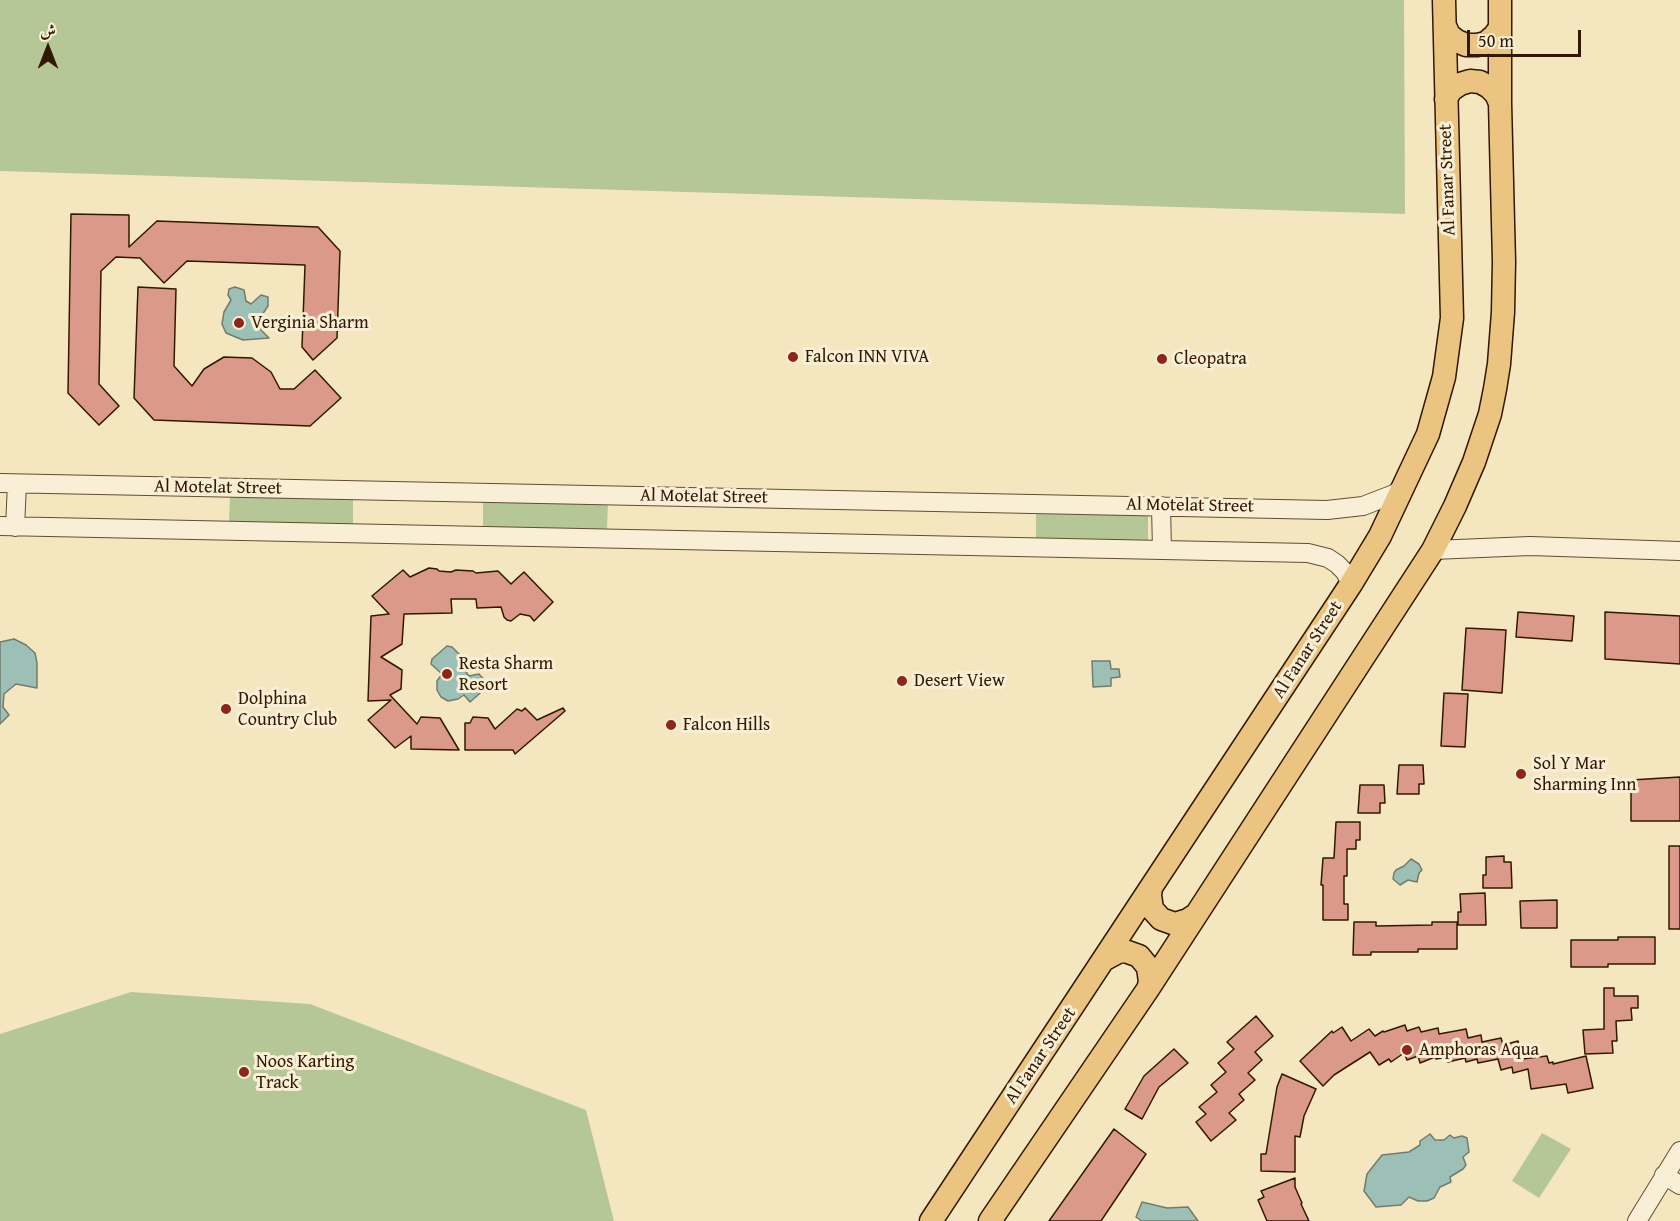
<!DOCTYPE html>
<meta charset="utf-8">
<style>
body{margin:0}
#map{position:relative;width:1680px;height:1221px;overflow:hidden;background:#f4e7c0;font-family:"Gentium Book Plus",Amiri,serif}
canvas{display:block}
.north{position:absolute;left:18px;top:18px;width:60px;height:60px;-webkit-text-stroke:4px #f8efd6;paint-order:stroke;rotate:0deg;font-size:16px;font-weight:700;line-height:24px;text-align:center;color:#331800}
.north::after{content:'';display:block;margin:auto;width:21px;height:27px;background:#331800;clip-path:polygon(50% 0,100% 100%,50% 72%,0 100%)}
.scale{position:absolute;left:1467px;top:30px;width:114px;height:27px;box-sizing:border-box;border:3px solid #331800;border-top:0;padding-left:8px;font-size:18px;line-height:21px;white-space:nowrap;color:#331800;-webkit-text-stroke:4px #f8efd6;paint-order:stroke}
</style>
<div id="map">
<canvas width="1680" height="1221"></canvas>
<div class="north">ش</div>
<div class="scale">50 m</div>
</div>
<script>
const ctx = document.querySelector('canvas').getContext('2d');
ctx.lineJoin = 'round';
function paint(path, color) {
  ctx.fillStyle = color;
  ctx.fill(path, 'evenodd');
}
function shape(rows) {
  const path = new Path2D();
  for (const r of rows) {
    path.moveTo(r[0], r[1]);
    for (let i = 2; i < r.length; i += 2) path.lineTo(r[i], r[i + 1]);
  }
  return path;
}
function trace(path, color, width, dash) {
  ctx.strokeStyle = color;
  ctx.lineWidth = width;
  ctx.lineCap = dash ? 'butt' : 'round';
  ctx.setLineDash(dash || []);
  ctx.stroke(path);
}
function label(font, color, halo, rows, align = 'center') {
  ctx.font = font + ' "Gentium Book Plus",serif';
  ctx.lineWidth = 6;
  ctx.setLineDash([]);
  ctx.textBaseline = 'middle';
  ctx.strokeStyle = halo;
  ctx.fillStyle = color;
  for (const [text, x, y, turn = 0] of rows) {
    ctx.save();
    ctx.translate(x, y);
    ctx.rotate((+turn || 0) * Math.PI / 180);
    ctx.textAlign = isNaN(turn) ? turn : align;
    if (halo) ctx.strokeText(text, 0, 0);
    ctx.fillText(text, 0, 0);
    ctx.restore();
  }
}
paint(shape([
 [0,0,1404,0,1405,214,0,171],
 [230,496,353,498,353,524,229,522],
 [483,501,608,503,607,529,483,527],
 [1036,514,1148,515,1148,540,1036,538],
 [131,992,310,1004,586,1110,614,1221,0,1221,0,1034],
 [1542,1133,1571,1149,1539,1198,1512,1181]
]), '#b5c797');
const water = shape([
 [235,287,244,290,246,301,251,304,261,295,268,297,268,306,260,318,261,330,269,338,243,340,226,333,222,324,224,312,231,300,228,295,229,289,235,287],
 [14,639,26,645,35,653,37,663,37,688,16,684,4,694,3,707,9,715,0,724,0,642,14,639],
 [447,646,452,647,464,659,463,668,469,676,479,674,486,682,486,688,470,702,464,695,458,699,448,701,441,697,437,690,437,681,442,674,431,664,432,659,447,646],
 [1092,661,1110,661,1111,669,1119,669,1120,677,1111,678,1111,686,1093,687,1092,661],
 [1411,859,1419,864,1422,870,1419,873,1417,882,1408,880,1400,885,1393,879,1394,873,1396,870,1404,866,1411,859],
 [1430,1134,1435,1140,1444,1140,1450,1135,1454,1138,1462,1136,1467,1138,1469,1152,1463,1157,1466,1165,1463,1169,1450,1177,1451,1182,1440,1187,1434,1198,1427,1201,1418,1201,1409,1197,1401,1205,1376,1207,1364,1191,1367,1174,1382,1155,1409,1152,1420,1145,1420,1141,1430,1134],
 [1142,1202,1167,1208,1188,1207,1198,1221,1142,1221,1136,1217,1142,1202]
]);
paint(water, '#9cbfb6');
trace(water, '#727c6d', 1.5);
const building = shape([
 [71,214,129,215,129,247,157,221,318,227,340,251,337,338,313,360,302,347,305,265,187,261,164,283,140,258,116,257,101,271,99,384,119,406,99,425,68,393,71,214],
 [138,287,176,289,174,366,192,386,204,369,224,357,252,358,271,372,280,389,294,389,315,370,341,398,310,426,154,420,134,398,138,287],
 [429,568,437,569,439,571,451,572,456,570,473,571,476,573,498,571,511,584,524,572,553,602,534,621,530,616,520,614,511,621,507,620,504,617,501,607,477,608,476,599,451,599,452,613,404,614,402,644,381,657,402,670,401,689,390,695,417,724,421,717,440,718,459,750,411,749,411,736,395,748,368,720,391,700,368,701,371,616,389,614,372,596,403,570,410,577,429,568],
 [1518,612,1574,616,1572,641,1516,637,1518,612],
 [1605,612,1680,616,1680,664,1605,659,1605,612],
 [1466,628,1506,630,1502,693,1462,690,1466,628],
 [1444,693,1468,694,1465,747,1441,746,1444,693],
 [525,708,537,720,563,708,565,711,515,754,513,750,465,750,465,723,470,723,473,717,488,718,495,729,517,709,522,711,525,708],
 [1399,765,1423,765,1424,784,1419,784,1419,794,1397,794,1399,765],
 [1680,777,1680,821,1631,821,1631,780,1680,777],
 [1360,785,1384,785,1385,803,1380,803,1380,813,1358,813,1360,785],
 [1336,822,1360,822,1360,840,1356,840,1356,849,1347,849,1347,876,1344,876,1344,904,1348,904,1348,920,1323,920,1323,885,1321,885,1323,858,1334,858,1336,822],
 [1669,846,1680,846,1680,929,1669,929,1669,846],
 [1504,856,1504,862,1511,862,1512,888,1483,888,1483,875,1486,875,1486,857,1504,856],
 [1485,893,1486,925,1458,925,1458,912,1461,912,1460,894,1485,893],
 [1557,900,1557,928,1521,928,1520,901,1557,900],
 [1354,922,1376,922,1376,926,1432,925,1432,922,1457,922,1457,949,1418,949,1418,952,1371,952,1371,955,1353,955,1354,922],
 [1618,937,1655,937,1655,964,1608,964,1608,967,1571,967,1571,940,1618,940,1618,937],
 [1604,988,1614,988,1614,996,1638,996,1638,1008,1631,1008,1632,1020,1616,1021,1617,1041,1612,1041,1613,1053,1585,1054,1583,1030,1604,1029,1604,988],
 [1256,1016,1273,1036,1255,1052,1262,1060,1248,1073,1255,1080,1239,1094,1244,1100,1229,1113,1236,1120,1211,1141,1196,1122,1206,1114,1199,1107,1217,1092,1211,1085,1226,1072,1218,1063,1234,1049,1227,1042,1256,1016],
 [1405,1025,1407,1031,1419,1027,1421,1032,1438,1028,1439,1034,1466,1029,1468,1038,1481,1035,1482,1042,1501,1038,1503,1045,1518,1041,1522,1059,1547,1056,1549,1063,1553,1062,1553,1064,1586,1056,1593,1088,1568,1093,1566,1084,1531,1089,1528,1069,1513,1073,1512,1067,1501,1070,1498,1059,1478,1063,1477,1059,1466,1062,1465,1058,1448,1062,1447,1057,1436,1059,1435,1057,1420,1063,1418,1056,1407,1060,1404,1053,1391,1062,1389,1059,1379,1065,1370,1052,1334,1075,1323,1086,1300,1061,1332,1031,1333,1033,1342,1027,1351,1041,1369,1029,1375,1036,1383,1031,1384,1032,1405,1025],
 [1174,1049,1188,1063,1159,1087,1142,1119,1125,1109,1144,1076,1174,1049],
 [1282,1074,1316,1089,1304,1116,1300,1137,1295,1136,1295,1172,1261,1171,1261,1154,1266,1154,1277,1087,1282,1074],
 [1114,1129,1146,1154,1101,1221,1049,1221,1114,1129],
 [1295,1178,1295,1187,1302,1203,1301,1204,1309,1221,1267,1221,1258,1200,1264,1197,1261,1191,1295,1178]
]);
paint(building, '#db9a89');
trace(building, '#331800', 1.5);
const minor = shape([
 [0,483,1327,510,1363,506,1394,494,1403,488],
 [1161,506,1162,550],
 [0,526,1308,553,1328,558,1337,564,1345,572,1351,584],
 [15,527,17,484],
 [1433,550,1530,546,1680,551],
 [1664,1175,1680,1185],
 [1637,1221,1680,1151]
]);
const major = shape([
 [1445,26,1449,35,1457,41,1466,45,1477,45,1486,43,1494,36,1500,28],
 [1446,99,1451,90,1460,84,1470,81,1480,82,1489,87,1496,94,1500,103],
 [1151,888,1150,895,1152,909,1161,919,1175,924,1188,920,1194,916],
 [1105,959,1118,952,1125,951,1139,956,1148,967,1150,982,1148,989],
 [931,1221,1351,584,1380,536,1428,434,1444,377,1452,318,1444,0],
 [990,1221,1148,989,1433,550,1455,506,1474,462,1490,414,1495,389,1499,364,1503,312,1504,262,1500,103,1500,0]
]);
trace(minor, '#634c30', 20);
trace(major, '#331800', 25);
trace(minor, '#f8efd6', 18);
trace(major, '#eac480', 22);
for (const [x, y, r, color] of [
 [239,323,6,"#8f2418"],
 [793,357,6,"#8f2418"],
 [1162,359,6,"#8f2418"],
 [447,674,6,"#8f2418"],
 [902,681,6,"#8f2418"],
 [226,709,6,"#8f2418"],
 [671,725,6,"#8f2418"],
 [1521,774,6,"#8f2418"],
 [1407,1050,6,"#8f2418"],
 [244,1072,6,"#8f2418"]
]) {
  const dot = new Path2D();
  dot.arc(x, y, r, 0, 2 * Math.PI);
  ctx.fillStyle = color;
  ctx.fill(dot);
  trace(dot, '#f8efd6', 2);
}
label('18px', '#331800', '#f8efd6', [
 ["Al Fanar Street",1448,180,-92],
 ["Al Motelat Street",218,488,1],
 ["Al Motelat Street",704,497,1],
 ["Al Motelat Street",1190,506,1],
 ["Al Fanar Street",1308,650,-57],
 ["Al Fanar Street",1041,1056,-56]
]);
label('18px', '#331800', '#f8efd6', [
 ["Verginia Sharm",251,323],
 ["Falcon INN VIVA",805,357],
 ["Cleopatra",1174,359],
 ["Resta Sharm",459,664],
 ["Resort",459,685],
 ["Desert View",914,681],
 ["Dolphina",238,699],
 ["Country Club",238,720],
 ["Falcon Hills",683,725],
 ["Sol Y Mar",1533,764],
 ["Sharming Inn",1533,785],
 ["Amphoras Aqua",1419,1050],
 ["Noos Karting",256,1062],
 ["Track",256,1083]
], 'left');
</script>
